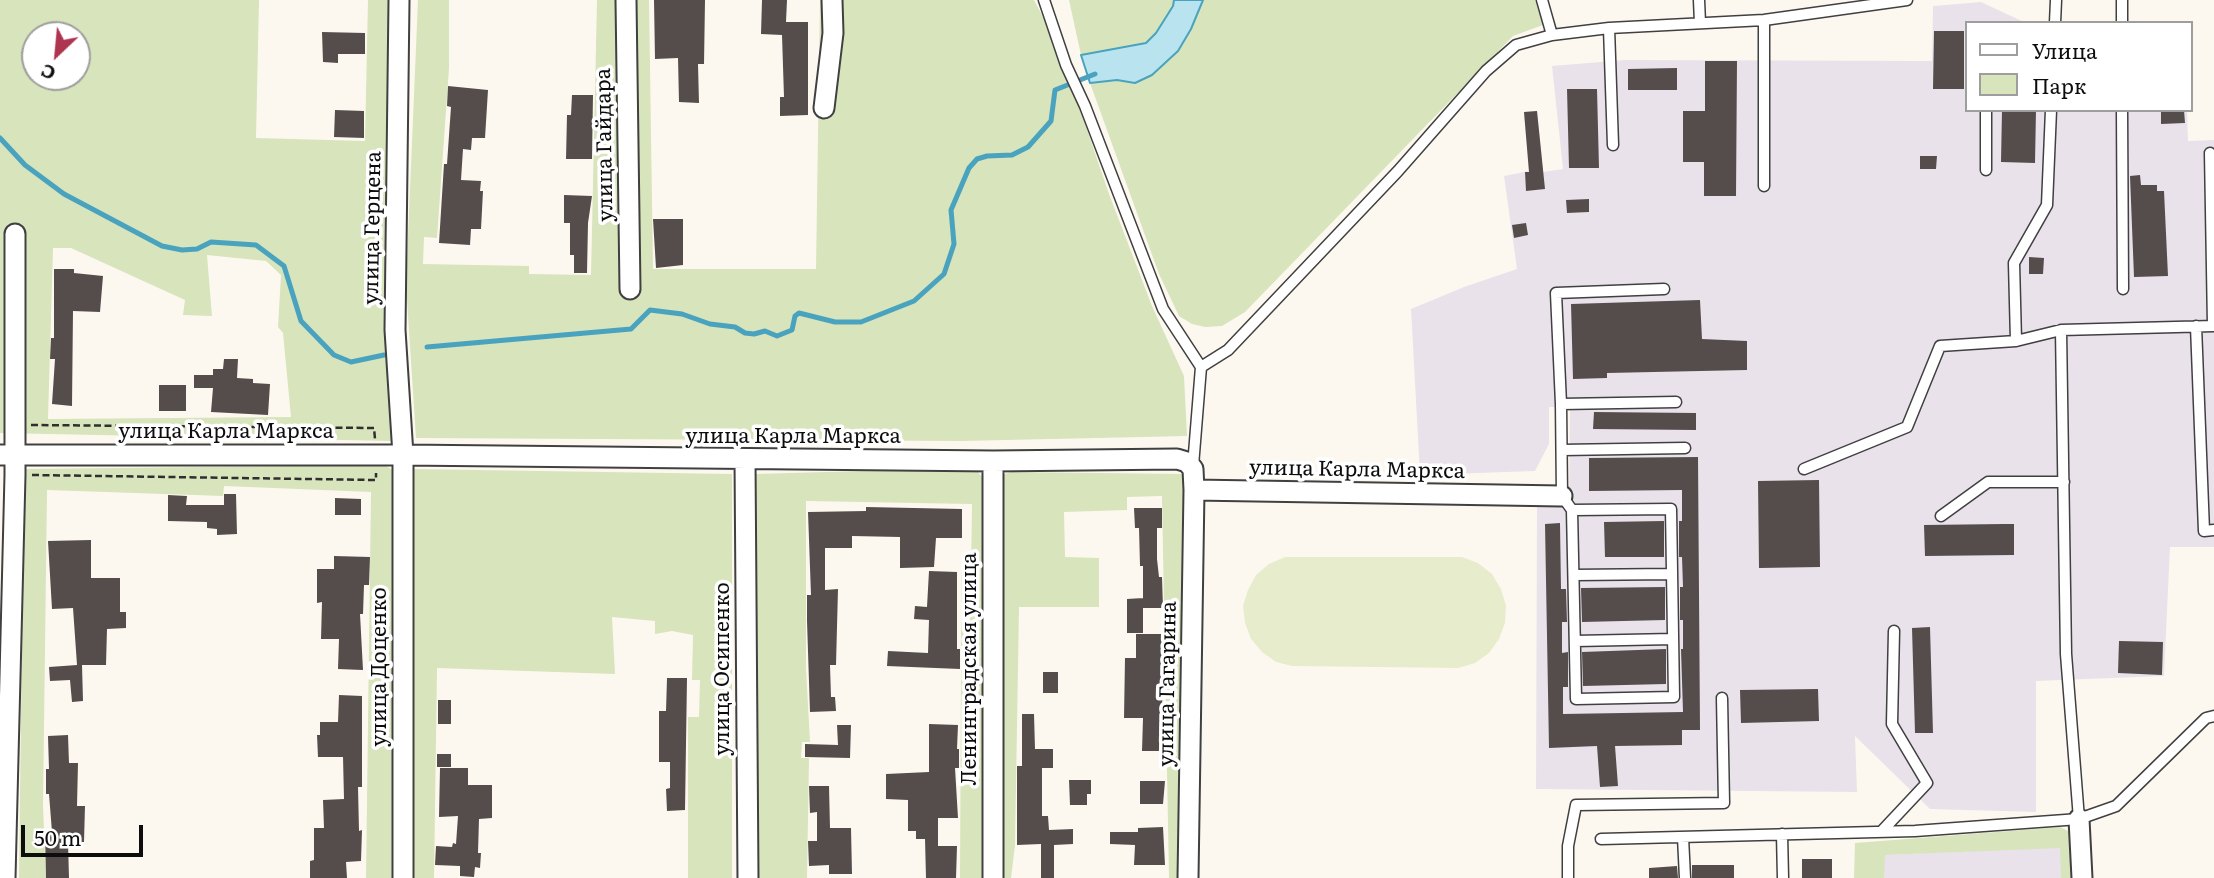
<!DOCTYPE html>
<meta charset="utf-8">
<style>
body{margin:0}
#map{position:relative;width:2214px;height:878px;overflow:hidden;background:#fdf8ef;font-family:Literata,serif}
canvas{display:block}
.legend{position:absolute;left:1965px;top:21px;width:228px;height:91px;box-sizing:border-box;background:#fff;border:2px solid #9e9e9e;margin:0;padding:9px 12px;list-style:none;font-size:21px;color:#0d0d0d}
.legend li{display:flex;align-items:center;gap:14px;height:35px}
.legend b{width:35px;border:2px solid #9e9e9e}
.north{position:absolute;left:21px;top:21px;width:70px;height:70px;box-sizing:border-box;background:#fff;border:2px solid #9e9e9e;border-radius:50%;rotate:206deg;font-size:19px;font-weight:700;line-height:28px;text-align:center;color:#0d0d0d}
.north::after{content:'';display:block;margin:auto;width:24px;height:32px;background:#ad354f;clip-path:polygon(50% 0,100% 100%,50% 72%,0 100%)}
.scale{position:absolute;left:21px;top:825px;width:122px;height:32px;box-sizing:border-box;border:4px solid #0d0d0d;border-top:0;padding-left:9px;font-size:21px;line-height:24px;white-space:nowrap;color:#0d0d0d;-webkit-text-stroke:5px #fff;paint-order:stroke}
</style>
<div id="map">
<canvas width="2214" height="878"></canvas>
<ul class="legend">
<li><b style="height:9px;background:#fff"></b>Улица</li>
<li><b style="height:19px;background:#d8e4bc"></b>Парк</li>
</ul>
<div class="north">С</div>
<div class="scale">50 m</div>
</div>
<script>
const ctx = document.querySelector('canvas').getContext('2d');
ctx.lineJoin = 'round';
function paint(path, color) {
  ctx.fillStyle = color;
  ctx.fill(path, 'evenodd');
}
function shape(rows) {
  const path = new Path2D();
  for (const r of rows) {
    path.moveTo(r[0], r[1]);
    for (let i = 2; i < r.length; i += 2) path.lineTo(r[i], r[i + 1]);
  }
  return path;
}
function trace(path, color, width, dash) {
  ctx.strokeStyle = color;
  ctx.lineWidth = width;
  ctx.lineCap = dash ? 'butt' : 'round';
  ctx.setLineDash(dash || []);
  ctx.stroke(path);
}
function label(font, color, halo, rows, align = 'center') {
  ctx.font = font + ' Literata,serif';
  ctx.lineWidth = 7;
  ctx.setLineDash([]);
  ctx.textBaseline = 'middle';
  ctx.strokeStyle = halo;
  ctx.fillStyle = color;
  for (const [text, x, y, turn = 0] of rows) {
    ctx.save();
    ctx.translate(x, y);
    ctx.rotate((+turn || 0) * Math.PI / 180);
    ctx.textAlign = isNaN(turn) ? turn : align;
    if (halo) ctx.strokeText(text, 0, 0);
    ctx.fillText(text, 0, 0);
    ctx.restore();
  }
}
paint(shape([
 [1981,2,2026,23,1967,23,1967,110,2187,110,2188,141,2214,140,2214,547,2170,547,2164,676,2036,681,2036,812,1930,809,1855,736,1857,792,1536,789,1537,502,1569,503,1570,407,1549,407,1549,444,1535,471,1420,475,1411,309,1464,287,1517,269,1504,176,1529,171,1524,112,1537,111,1543,172,1563,169,1552,66,1625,60,1932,61,1933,6],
 [2061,847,2061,878,1884,878,1884,855]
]), '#e9e2eb');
paint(shape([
 [0,0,259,0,256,138,365,141,368,0,394,0,392,441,0,433],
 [35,35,77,35,77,77,35,77],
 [53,248,71,248,185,300,183,315,212,316,207,255,266,261,281,275,278,327,283,333,291,417,48,419],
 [418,0,449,0,449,68,437,238,424,237,423,264,529,266,529,274,591,275,597,0,649,0,653,269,816,269,820,0,1034,0,1058,45,1109,194,1152,306,1184,376,1187,436,961,441,416,438,406,284],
 [1069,0,1174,0,1173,6,1156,33,1146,43,1081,55],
 [1203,0,1535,0,1543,25,1513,36,1245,312,1222,326,1205,327,1192,324,1179,316,1159,274,1090,83,1117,80,1135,83,1191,29],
 [384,465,393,470,394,477,392,878,366,878,371,492,224,486,223,496,47,490,43,806,46,878,19,878,24,469],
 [970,468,977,471,984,479,985,878,960,878,961,670,969,670,970,647,961,646,961,622,970,621,970,603,961,602,961,572,971,571,972,504,806,501,806,669,810,742,802,742,801,758,809,758,807,878,757,878,751,668,755,474],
 [413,469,732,474,732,878,688,878,688,717,699,717,700,680,692,680,693,635,672,631,655,634,655,621,612,617,615,674,437,668,434,878,411,878],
 [1011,472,1184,474,1189,878,1169,878,1162,496,1127,497,1127,510,1064,512,1065,557,1099,558,1099,607,1019,607,1015,845,1011,878,997,878,1002,475],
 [2060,827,2068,831,2076,841,2081,878,2061,878,2060,848,1885,855,1884,878,1854,878,1855,843]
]), '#d8e4bc');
paint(shape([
 [1285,557,1462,557,1478,563,1492,574,1501,589,1506,606,1505,623,1499,639,1489,653,1475,663,1458,668,1292,666,1276,662,1262,652,1251,639,1245,623,1243,606,1248,590,1256,575,1269,564]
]), '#e7eccd');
const water = shape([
 [1174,0,1203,0,1191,29,1178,51,1152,75,1135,83,1117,80,1090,83,1081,55,1146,43,1156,33,1173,6,1174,0]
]);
paint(water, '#b9e4ef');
trace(water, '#49a3be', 2);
trace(shape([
 [0,138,25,165,64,194,162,246,182,250,197,249,211,242,256,245,284,266,301,321,334,355,351,362,384,355],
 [427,347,631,329,650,310,682,314,710,324,735,327,745,333,754,334,765,331,777,336,792,330,795,316,799,313,835,322,861,322,914,301,944,274,954,244,951,210,969,168,977,159,987,156,1012,155,1028,147,1051,121,1055,90,1095,74]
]), '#49a3be', 5);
paint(shape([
 [654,0,705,0,704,64,698,64,699,103,679,102,678,58,655,59],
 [762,0,787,0,786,22,808,22,808,115,780,116,780,97,784,97,782,35,761,34],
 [1934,31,1964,31,1964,89,1933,89],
 [322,32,365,33,365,54,338,54,338,63,323,62],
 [1705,61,1737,61,1736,196,1704,196,1704,162,1683,162,1683,111,1705,111],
 [1677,68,1677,90,1628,90,1628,69],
 [448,86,488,90,485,138,472,138,471,150,463,149,461,180,481,181,480,191,483,191,481,229,471,229,470,245,439,243,444,164,447,164,451,107,447,106],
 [1567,89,1597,89,1599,168,1569,168],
 [572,95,593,95,592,159,566,159,567,115,571,115],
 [335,110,364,111,364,138,334,137],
 [2002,110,2036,110,2035,163,2001,162],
 [2161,110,2184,110,2185,123,2161,124],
 [1537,111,1545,189,1526,191,1525,172,1529,172,1524,112],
 [1920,156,1937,156,1936,169,1920,169],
 [2140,175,2141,185,2157,185,2157,191,2164,191,2168,276,2134,277,2130,176],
 [564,195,592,196,588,223,587,273,574,273,574,255,570,255,570,223,564,223],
 [1589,199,1589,212,1567,213,1566,200],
 [653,219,683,219,683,265,656,268],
 [1526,223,1528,235,1514,238,1512,225],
 [2029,257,2044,258,2043,274,2029,274],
 [54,269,74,269,74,273,103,276,100,312,73,311,72,406,52,404,55,359,50,359,51,338,54,338],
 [1700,300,1702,339,1747,341,1747,370,1607,373,1607,378,1573,379,1571,304],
 [224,359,238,359,237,378,253,379,253,383,270,384,268,415,211,412,213,388,194,388,194,375,213,375,213,369,223,369],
 [159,385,186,385,186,411,159,411],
 [1594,412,1696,413,1696,430,1593,429],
 [1698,457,1700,730,1682,730,1682,745,1615,746,1618,786,1600,787,1597,746,1549,748,1545,524,1560,523,1561,589,1566,589,1567,622,1562,622,1562,653,1568,652,1568,687,1563,687,1563,714,1683,712,1681,649,1683,649,1683,620,1680,620,1680,587,1683,587,1682,557,1679,557,1679,521,1682,521,1682,490,1589,491,1589,458],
 [1819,480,1820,567,1759,568,1758,481],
 [224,494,236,494,237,534,217,535,217,529,207,528,207,522,168,521,168,495,187,496,186,505,224,505],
 [335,498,361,499,361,515,335,515],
 [866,507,962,509,962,538,936,538,934,567,900,568,900,537,852,536,852,548,825,548,825,590,838,589,836,665,830,665,831,697,835,697,836,711,810,712,807,621,807,595,811,595,808,512,866,511],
 [1134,508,1162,508,1162,528,1157,528,1157,559,1159,577,1162,577,1163,608,1143,608,1143,566,1140,566,1139,528,1135,528],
 [1664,521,1664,557,1605,557,1604,522],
 [2004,524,2014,524,2014,555,1925,556,1924,525],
 [91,540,91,578,120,578,120,612,126,612,126,628,107,629,106,665,82,665,83,701,72,702,70,680,50,681,49,667,77,665,73,608,52,609,48,541],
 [334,556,370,557,369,585,364,585,363,614,360,614,363,670,338,669,339,639,321,639,322,602,317,603,317,569,334,569],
 [929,571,957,572,957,649,960,649,960,669,887,666,888,651,928,653,929,620,914,619,915,606,927,607],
 [1665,587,1665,620,1582,622,1581,588],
 [1143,598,1143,633,1127,633,1127,599],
 [1930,627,1933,733,1915,733,1912,628],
 [1136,634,1165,634,1162,686,1163,751,1142,751,1143,718,1124,718,1125,658,1136,658],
 [2119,641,2163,642,2162,675,2118,673],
 [1666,649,1666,684,1583,686,1582,652],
 [1043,672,1058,672,1058,693,1043,693],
 [667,678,687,678,685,810,667,811,666,789,670,788,670,762,659,762,659,711,666,711],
 [1818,689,1819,721,1741,723,1740,690],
 [339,695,362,696,362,787,358,787,359,831,362,830,361,861,346,862,347,878,310,878,310,861,314,860,314,828,324,828,323,800,344,799,343,757,318,757,317,735,320,735,320,722,338,722],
 [438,700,451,700,451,724,438,724],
 [1022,714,1034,714,1035,749,1053,749,1053,768,1042,768,1042,816,1048,816,1049,830,1073,829,1073,844,1054,845,1054,878,1041,878,1041,844,1017,845,1017,766,1022,766],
 [929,724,958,725,957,749,959,749,959,768,955,768,958,818,938,818,938,846,957,846,956,878,926,878,925,839,916,839,916,831,908,831,908,800,886,799,886,774,929,772],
 [837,725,851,725,850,758,805,757,805,744,838,745],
 [68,735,69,763,78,763,77,806,85,806,84,842,68,842,69,878,46,878,45,832,52,832,49,794,46,794,46,769,49,769,48,736],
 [437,754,451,754,451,767,437,767],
 [440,768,468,768,468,785,492,785,492,818,479,819,478,853,481,853,480,868,475,867,474,877,460,876,460,866,435,865,436,846,452,847,453,843,456,844,458,816,439,817],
 [1069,780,1091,780,1091,794,1087,794,1087,805,1070,805],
 [1140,781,1165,781,1163,804,1140,804],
 [809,786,829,786,830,828,851,828,852,874,829,874,829,865,809,866,808,841,817,841,817,812,810,813],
 [1163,827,1165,865,1134,865,1135,845,1110,844,1110,832,1138,832,1138,828],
 [1802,859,1832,859,1832,878,1802,878],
 [1692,865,1734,865,1734,878,1692,878],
 [1677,866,1678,878,1649,878,1649,868]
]), '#554d4b');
const lane = shape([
 [1044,0,1066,65,1085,106,1163,309,1201,367,1193,466],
 [1542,0,1552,35],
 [1699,0,1700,23],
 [2122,0,2122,23],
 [2055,23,2056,0],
 [1609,28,1613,145],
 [1986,110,1986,170],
 [2122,110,2123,289],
 [2210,153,2213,326],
 [1764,186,1764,20],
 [2196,326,2204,531,2214,530],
 [2061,330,2066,654,2079,819],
 [2016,341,2014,263,2047,205,2051,110],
 [1201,367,1228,350,1398,171,1486,71,1516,45,1552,35,1609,28,1764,20,1907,0],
 [1561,404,1676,402],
 [1562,450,1685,448],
 [1804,469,1907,427,1940,346,2016,341,2061,330,2214,326],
 [1572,510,1671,509,1674,697,1576,699,1572,510,1562,496,1561,404,1556,293,1664,289],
 [1941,516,1988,482,2064,482],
 [1574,575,1672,574],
 [1575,641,1673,639],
 [1881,832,1927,783,1892,724,1894,631],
 [1782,834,1783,878],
 [1683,837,1685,878],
 [1601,839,1915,831,2079,819,2116,806,2206,718,2214,716],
 [1568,878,1568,846,1576,805,1724,803,1722,698]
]);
const street = shape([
 [399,0,395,330,403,455,403,878],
 [626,0,630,289],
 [824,108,833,33,832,0],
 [0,455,403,455,993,461,1177,459,1187,462,1193,469,1194,490,1562,496],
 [745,459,748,878],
 [993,461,993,878],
 [2079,819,2082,878],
 [5,878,15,475,15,234],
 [1188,878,1194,490]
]);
trace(lane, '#404040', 13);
trace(street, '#404040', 23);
trace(shape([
 [31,425,374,428,375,439],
 [32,475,376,480,376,473]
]), '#2f2f2f', 2.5, [7, 3.5]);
trace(lane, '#fff', 10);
trace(street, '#fff', 19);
label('21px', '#0d0d0d', '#fff', [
 ["улица Гайдара",605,145,-91],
 ["улица Герцена",373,228,-89],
 ["улица Карла Маркса",226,432],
 ["улица Карла Маркса",793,437],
 ["улица Карла Маркса",1357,470,1],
 ["улица Доценко",380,667,-90],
 ["улица Осипенко",723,669,-90],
 ["Ленинградская улица",970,669,-90],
 ["улица Гагарина",1168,684,-89]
]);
</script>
